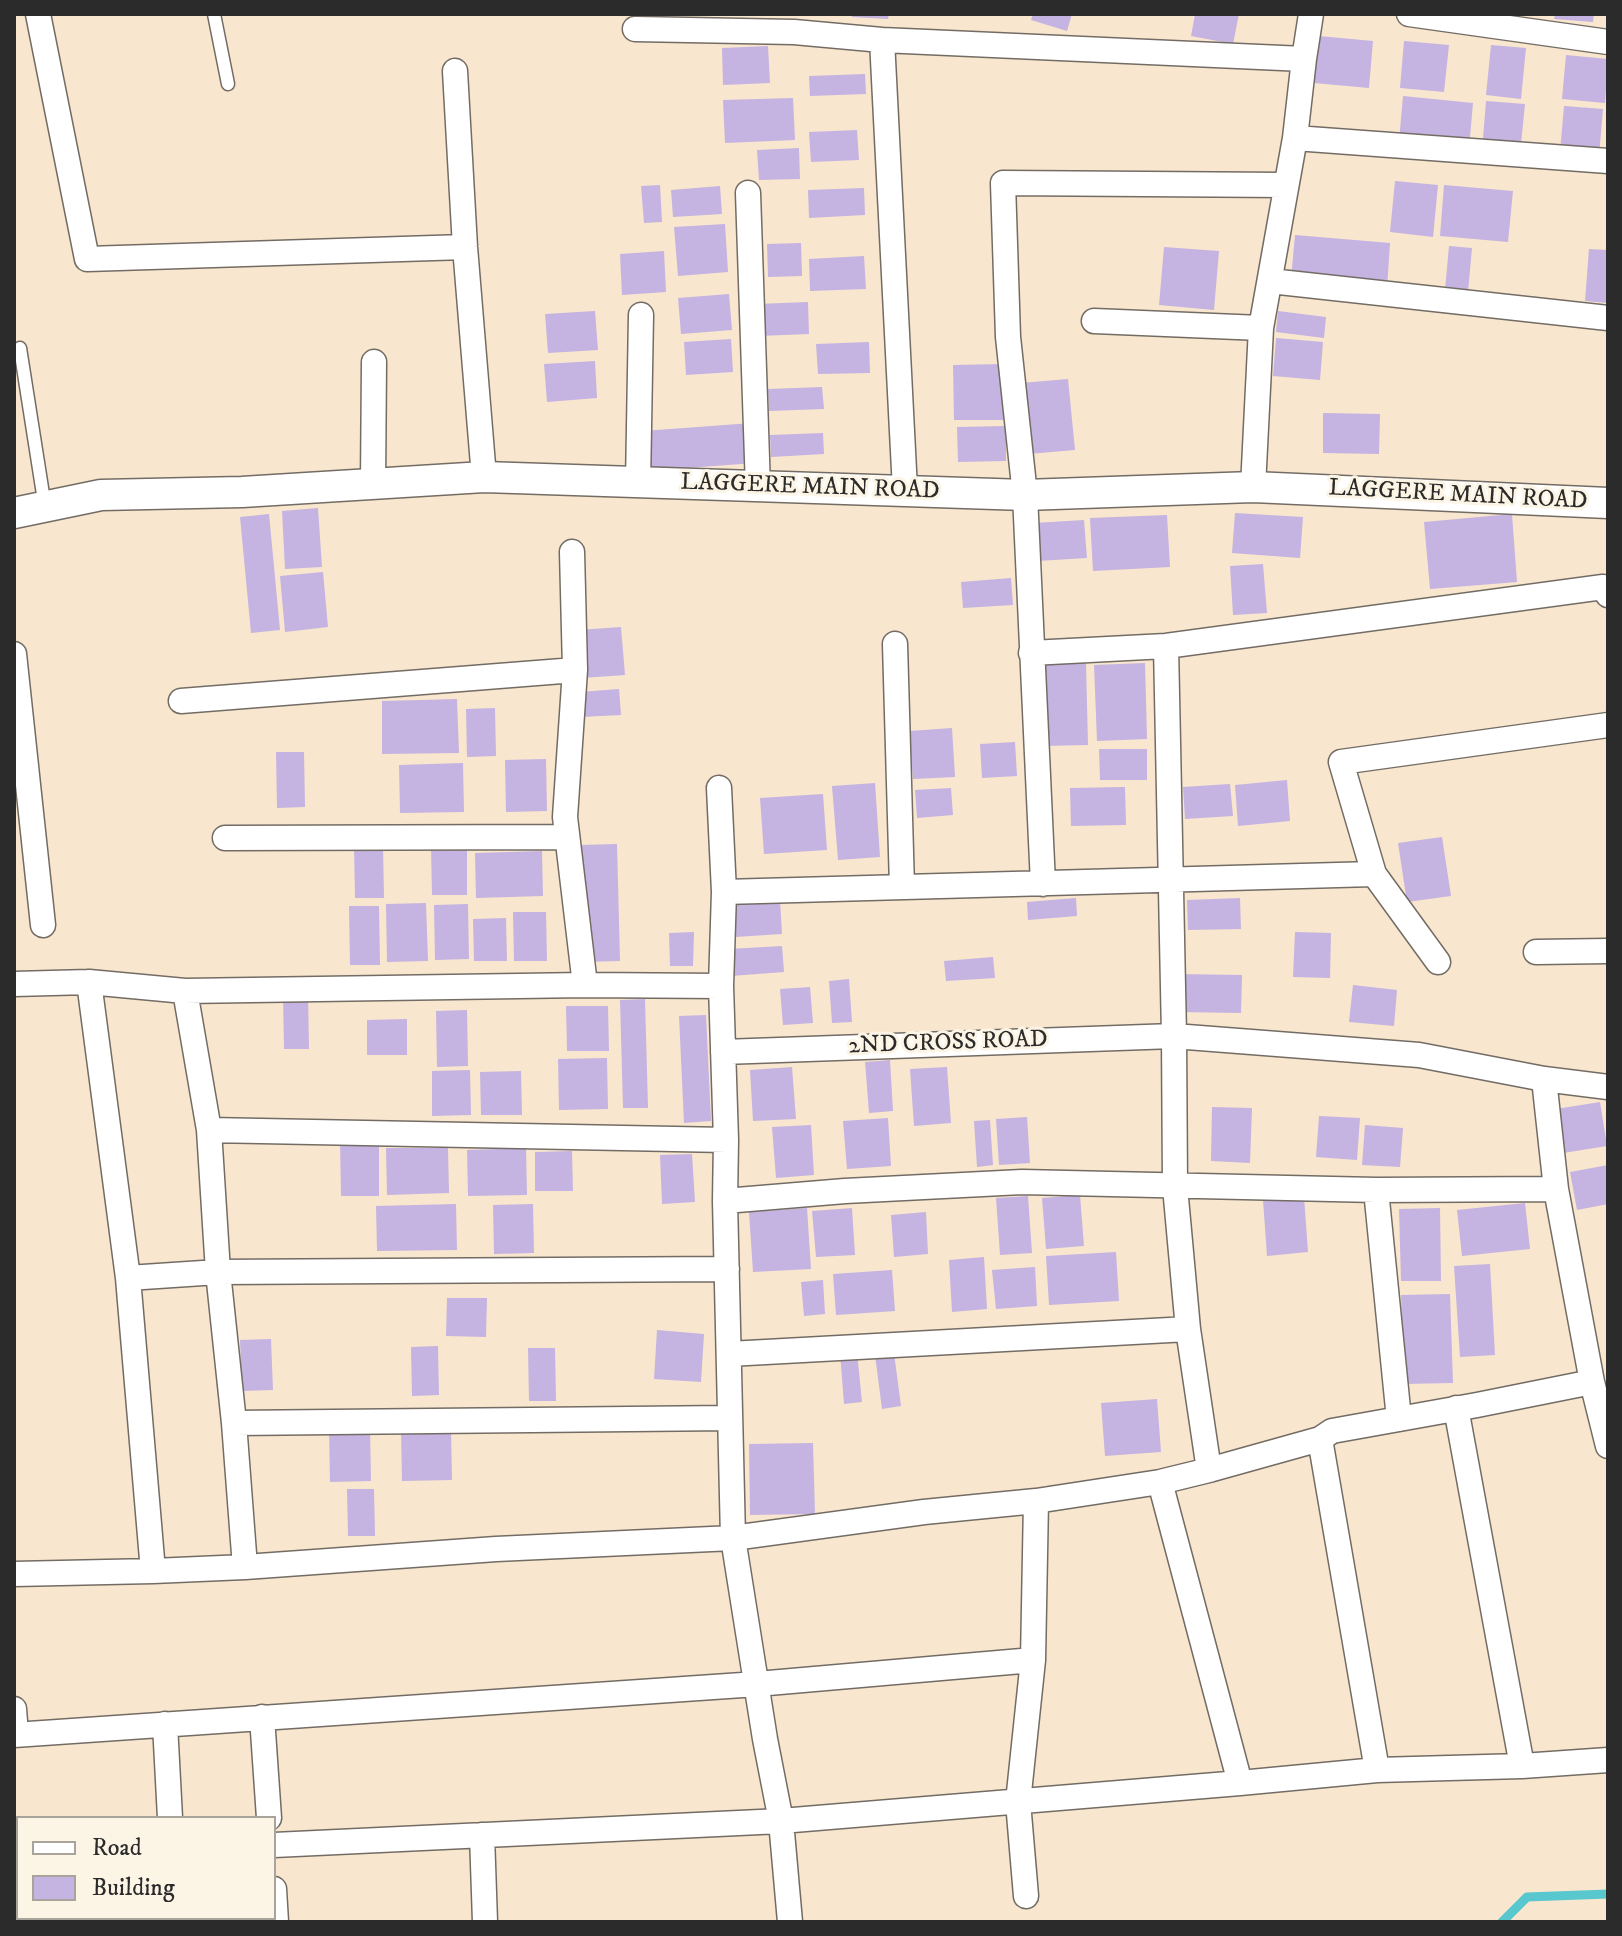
<!DOCTYPE html>
<style>
body{margin:0}
#map{position:relative;width:1622px;height:1936px;overflow:hidden;background:#f8e6cf;font-family:"IM FELL DW Pica",serif}
canvas{display:block}
.frame{position:absolute;inset:0;border:16px solid #2b2b2b;pointer-events:none}
.legend{position:absolute;left:16px;top:1816px;width:260px;height:104px;box-sizing:border-box;background:#fcf5e5;border:2px solid #a8a49b;margin:0;padding:10px 14px;list-style:none;font-size:24px;color:#2b2b2b}
.legend li{display:flex;align-items:center;gap:16px;height:40px}
.legend b{width:40px;border:2px solid #a8a49b}
</style>
<div id="map">
<canvas width="1622" height="1936"></canvas>
<div class="frame"></div>
<ul class="legend">
<li><b style="height:10px;background:#fff"></b>Road</li>
<li><b style="height:22px;background:#c5b3e1"></b>Building</li>
</ul>
</div>
<script>
const ctx = document.querySelector('canvas').getContext('2d');
ctx.lineJoin = 'round';
function shape(rows) {
  const path = new Path2D();
  for (const r of rows) {
    path.moveTo(r[0], r[1]);
    for (let i = 2; i < r.length; i += 2) path.lineTo(r[i], r[i + 1]);
  }
  return path;
}
function trace(path, color, width, dash) {
  ctx.strokeStyle = color;
  ctx.lineWidth = width;
  ctx.lineCap = dash ? 'butt' : 'round';
  ctx.setLineDash(dash || []);
  ctx.stroke(path);
}
function paint(path, color) {
  ctx.fillStyle = color;
  ctx.fill(path, 'evenodd');
}
function label(font, color, halo, rows, align = 'center') {
  ctx.font = font + ' "IM FELL DW Pica",serif';
  ctx.lineWidth = 6;
  ctx.setLineDash([]);
  ctx.textBaseline = 'middle';
  ctx.strokeStyle = halo;
  ctx.fillStyle = color;
  for (const [text, x, y, turn = 0] of rows) {
    ctx.save();
    ctx.translate(x, y);
    ctx.rotate((+turn || 0) * Math.PI / 180);
    ctx.textAlign = isNaN(turn) ? turn : align;
    if (halo) ctx.strokeText(text, 0, 0);
    ctx.fillText(text, 0, 0);
    ctx.restore();
  }
}
trace(shape([
 [1502,1922,1527,1897,1608,1894]
]), '#59c7ce', 9);
paint(shape([
 [852,14,889,14,888,19,852,17],
 [1033,14,1072,14,1067,31,1031,20],
 [1195,14,1239,14,1233,44,1191,36],
 [1555,14,1594,14,1593,22,1554,19],
 [1319,36,1373,41,1369,88,1314,83],
 [1404,41,1449,45,1444,92,1400,88],
 [1491,45,1526,48,1521,99,1486,95],
 [768,46,770,83,723,85,722,48],
 [1566,55,1608,59,1605,103,1562,99],
 [865,74,866,94,810,96,809,76],
 [1403,96,1473,103,1469,148,1399,141],
 [793,98,795,140,725,143,723,100],
 [1486,101,1525,104,1520,154,1482,151],
 [1564,106,1603,109,1599,156,1560,152],
 [857,130,859,160,811,162,809,132],
 [799,148,800,179,759,180,757,150],
 [1395,181,1438,185,1433,237,1390,232],
 [660,185,662,222,644,223,641,186],
 [1444,185,1513,191,1508,242,1440,236],
 [720,186,722,214,673,217,671,190],
 [864,188,865,215,809,218,808,190],
 [725,224,728,272,678,276,674,227],
 [1295,235,1390,243,1387,288,1291,279],
 [801,243,802,276,768,277,767,244],
 [1449,246,1472,248,1468,292,1445,290],
 [1164,247,1219,251,1214,310,1159,305],
 [1589,249,1608,250,1608,303,1585,301],
 [664,251,666,292,622,295,620,254],
 [864,256,866,289,810,291,809,259],
 [729,294,732,330,681,334,678,298],
 [808,302,809,334,759,336,757,304],
 [595,311,598,350,548,353,545,314],
 [1278,311,1326,317,1324,338,1276,332],
 [1276,338,1323,342,1320,380,1273,376],
 [731,339,733,372,686,375,684,342],
 [869,342,870,373,818,374,816,344],
 [595,361,597,398,547,402,544,364],
 [1004,364,1004,420,954,420,953,365],
 [1068,379,1075,450,1028,454,1021,383],
 [822,387,824,409,769,411,768,389],
 [1323,413,1380,414,1379,454,1323,453],
 [752,423,755,463,646,471,643,431],
 [1006,426,1006,461,958,462,957,427],
 [823,433,824,454,771,457,770,435],
 [318,508,322,567,285,569,282,511],
 [1235,513,1303,517,1300,558,1232,553],
 [269,514,280,630,251,633,240,517],
 [1512,514,1517,582,1430,589,1424,522],
 [1167,515,1170,567,1093,571,1090,518],
 [1084,520,1087,558,1037,561,1034,523],
 [1263,564,1267,613,1233,615,1230,566],
 [323,572,328,627,285,632,280,576],
 [1011,578,1013,605,963,608,961,582],
 [621,627,625,675,582,678,578,630],
 [1086,663,1088,745,1043,746,1040,664],
 [1145,663,1147,739,1097,741,1094,665],
 [619,689,621,715,581,717,579,692],
 [457,699,459,753,382,754,382,701],
 [495,708,496,756,467,757,466,709],
 [952,728,955,777,913,779,909,731],
 [1015,742,1017,776,982,778,980,744],
 [1099,749,1147,749,1147,780,1100,780],
 [276,752,304,752,305,807,277,808],
 [546,759,547,811,506,812,505,760],
 [463,763,464,812,400,813,399,765],
 [1287,780,1290,821,1238,826,1235,785],
 [875,783,880,857,838,860,832,786],
 [1230,784,1233,816,1185,819,1183,787],
 [1125,787,1126,825,1071,826,1070,788],
 [951,788,953,815,917,818,915,790],
 [823,794,827,850,764,854,760,798],
 [1442,837,1451,896,1407,902,1398,843],
 [617,844,620,961,583,962,581,845],
 [383,846,384,898,355,898,354,847],
 [467,847,467,895,432,895,431,848],
 [542,851,543,896,476,898,475,853],
 [1076,898,1077,916,1028,920,1027,902],
 [1240,898,1241,929,1188,930,1187,900],
 [780,900,782,934,735,937,733,904],
 [426,903,428,961,387,962,386,904],
 [468,904,469,959,435,960,434,905],
 [349,906,379,906,380,965,350,965],
 [513,912,546,912,547,961,514,961],
 [506,918,507,961,474,961,473,919],
 [694,932,693,966,670,966,669,933],
 [1295,932,1331,933,1330,978,1293,977],
 [782,946,784,972,731,976,729,949],
 [993,957,995,978,946,981,944,961],
 [1177,974,1242,975,1241,1013,1177,1012],
 [849,979,852,1022,832,1023,829,981],
 [1353,985,1397,990,1394,1026,1349,1022],
 [810,987,813,1023,783,1025,780,989],
 [283,994,308,994,309,1049,284,1049],
 [645,999,648,1108,623,1108,620,1000],
 [566,1006,608,1006,609,1051,567,1051],
 [467,1010,468,1066,437,1067,436,1011],
 [706,1015,711,1121,684,1123,679,1016],
 [407,1019,407,1055,367,1055,367,1020],
 [607,1058,608,1109,559,1110,558,1059],
 [890,1060,893,1111,869,1113,865,1062],
 [792,1067,796,1119,753,1121,750,1070],
 [947,1067,951,1123,914,1126,910,1069],
 [470,1070,471,1115,432,1116,432,1071],
 [521,1071,522,1115,481,1115,480,1072],
 [1600,1102,1607,1146,1563,1153,1556,1109],
 [1212,1107,1252,1108,1250,1163,1211,1161],
 [1319,1116,1360,1118,1357,1160,1316,1157],
 [1027,1117,1030,1163,999,1165,996,1119],
 [888,1118,891,1166,847,1169,843,1121],
 [990,1120,993,1165,977,1167,974,1121],
 [811,1125,814,1175,776,1178,772,1127],
 [1365,1125,1403,1128,1400,1167,1362,1165],
 [379,1139,379,1196,341,1196,340,1140],
 [386,1148,448,1148,449,1193,387,1195],
 [526,1148,527,1195,468,1196,467,1150],
 [572,1151,573,1191,535,1191,535,1152],
 [692,1154,695,1202,662,1204,660,1155],
 [1608,1165,1608,1204,1577,1210,1570,1172],
 [1080,1195,1084,1246,1046,1249,1042,1198],
 [1028,1196,1032,1253,1000,1255,996,1198],
 [1304,1197,1308,1252,1267,1256,1263,1200],
 [1525,1203,1530,1249,1462,1256,1457,1210],
 [456,1204,457,1250,377,1251,376,1206],
 [533,1204,534,1253,494,1254,493,1205],
 [807,1208,811,1269,753,1272,749,1212],
 [852,1208,855,1255,816,1257,812,1211],
 [1440,1208,1441,1281,1401,1281,1399,1209],
 [926,1212,928,1254,894,1257,891,1215],
 [1116,1252,1119,1301,1049,1305,1046,1256],
 [984,1257,987,1309,952,1312,949,1260],
 [1490,1264,1495,1355,1460,1357,1454,1266],
 [1035,1267,1037,1306,996,1309,992,1270],
 [892,1270,895,1311,836,1315,833,1274],
 [823,1280,825,1314,804,1316,801,1282],
 [1450,1294,1453,1383,1404,1384,1401,1295],
 [447,1298,487,1298,486,1337,446,1336],
 [657,1330,704,1334,701,1382,654,1379],
 [271,1339,273,1390,242,1391,240,1340],
 [438,1346,439,1395,412,1396,411,1347],
 [528,1348,555,1348,556,1401,529,1401],
 [857,1352,862,1402,844,1404,840,1353],
 [894,1353,901,1406,882,1409,875,1355],
 [1157,1399,1161,1452,1105,1456,1101,1403],
 [370,1428,371,1481,330,1482,329,1429],
 [451,1430,452,1480,402,1481,401,1431],
 [813,1443,815,1514,750,1515,749,1444],
 [347,1489,374,1489,375,1536,348,1536]
]), '#c5b3e1');
const service = shape([
 [214,14,228,84],
 [20,348,45,507]
]);
const minor = shape([
 [38,14,87,259,465,247],
 [1409,14,1608,42],
 [635,29,794,32,882,40,1304,59],
 [882,40,905,490],
 [455,71,465,247,484,477],
 [1295,138,1608,161],
 [748,193,758,488],
 [1270,281,1608,318],
 [1094,321,1261,328],
 [638,483,641,315],
 [373,484,374,362],
 [1253,487,1261,328,1295,138,1304,59,1311,14],
 [572,552,575,670],
 [895,644,902,887],
 [1166,646,1174,1036,1175,1187,1188,1329,1209,1470],
 [1031,653,1166,646,1603,587,1608,595],
 [14,654,43,925],
 [181,701,575,670,565,817,585,985],
 [719,788,724,892,721,986,726,1140,725,1201,733,1538,765,1739,781,1821,790,1922],
 [225,838,567,837],
 [1374,874,1438,962],
 [1043,884,1025,495,1008,337,1003,183,1286,185],
 [724,892,1374,874,1341,762,1608,725],
 [1536,952,1608,951],
 [89,982,128,1278,153,1571],
 [14,984,89,982,185,991,585,985,721,986],
 [185,991,209,1130,218,1272,234,1423,245,1567],
 [723,1052,1174,1036,1419,1055,1544,1079,1608,1087],
 [1544,1079,1556,1189,1592,1382,1608,1446],
 [209,1130,726,1140],
 [1376,1190,1556,1189],
 [725,1201,845,1191,1022,1182,1376,1190,1399,1419],
 [128,1278,218,1272,727,1269],
 [729,1354,1188,1329],
 [1456,1408,1522,1766],
 [234,1423,729,1418],
 [1320,1439,1377,1770],
 [1160,1482,1240,1783],
 [14,1574,153,1571,245,1567,496,1549,733,1538,924,1512,1036,1501,1160,1482,1209,1470,1320,1439,1332,1431,1477,1405,1592,1382],
 [14,1709,16,1734],
 [262,1717,269,1818],
 [165,1724,170,1818],
 [14,1735,757,1684,1033,1660],
 [482,1835,485,1922],
 [274,1845,781,1821,1240,1783,1377,1770,1522,1766,1608,1760],
 [274,1889,276,1922],
 [1026,1896,1018,1802,1033,1660,1036,1501]
]);
const tertiary = shape([
 [14,513,101,495,242,492,484,477,1025,495,1253,487,1608,503]
]);
trace(service, '#736c64', 15);
trace(minor, '#736c64', 27);
trace(tertiary, '#736c64', 33);
trace(service, '#fff', 12);
trace(minor, '#fff', 24);
trace(tertiary, '#fff', 30);
label('24px', '#2b2b2b', '#fcf5e5', [
 ["LAGGERE MAIN ROAD",810,488,2],
 ["LAGGERE MAIN ROAD",1458,496,3],
 ["2ND CROSS ROAD",948,1044,-2]
]);
</script>
